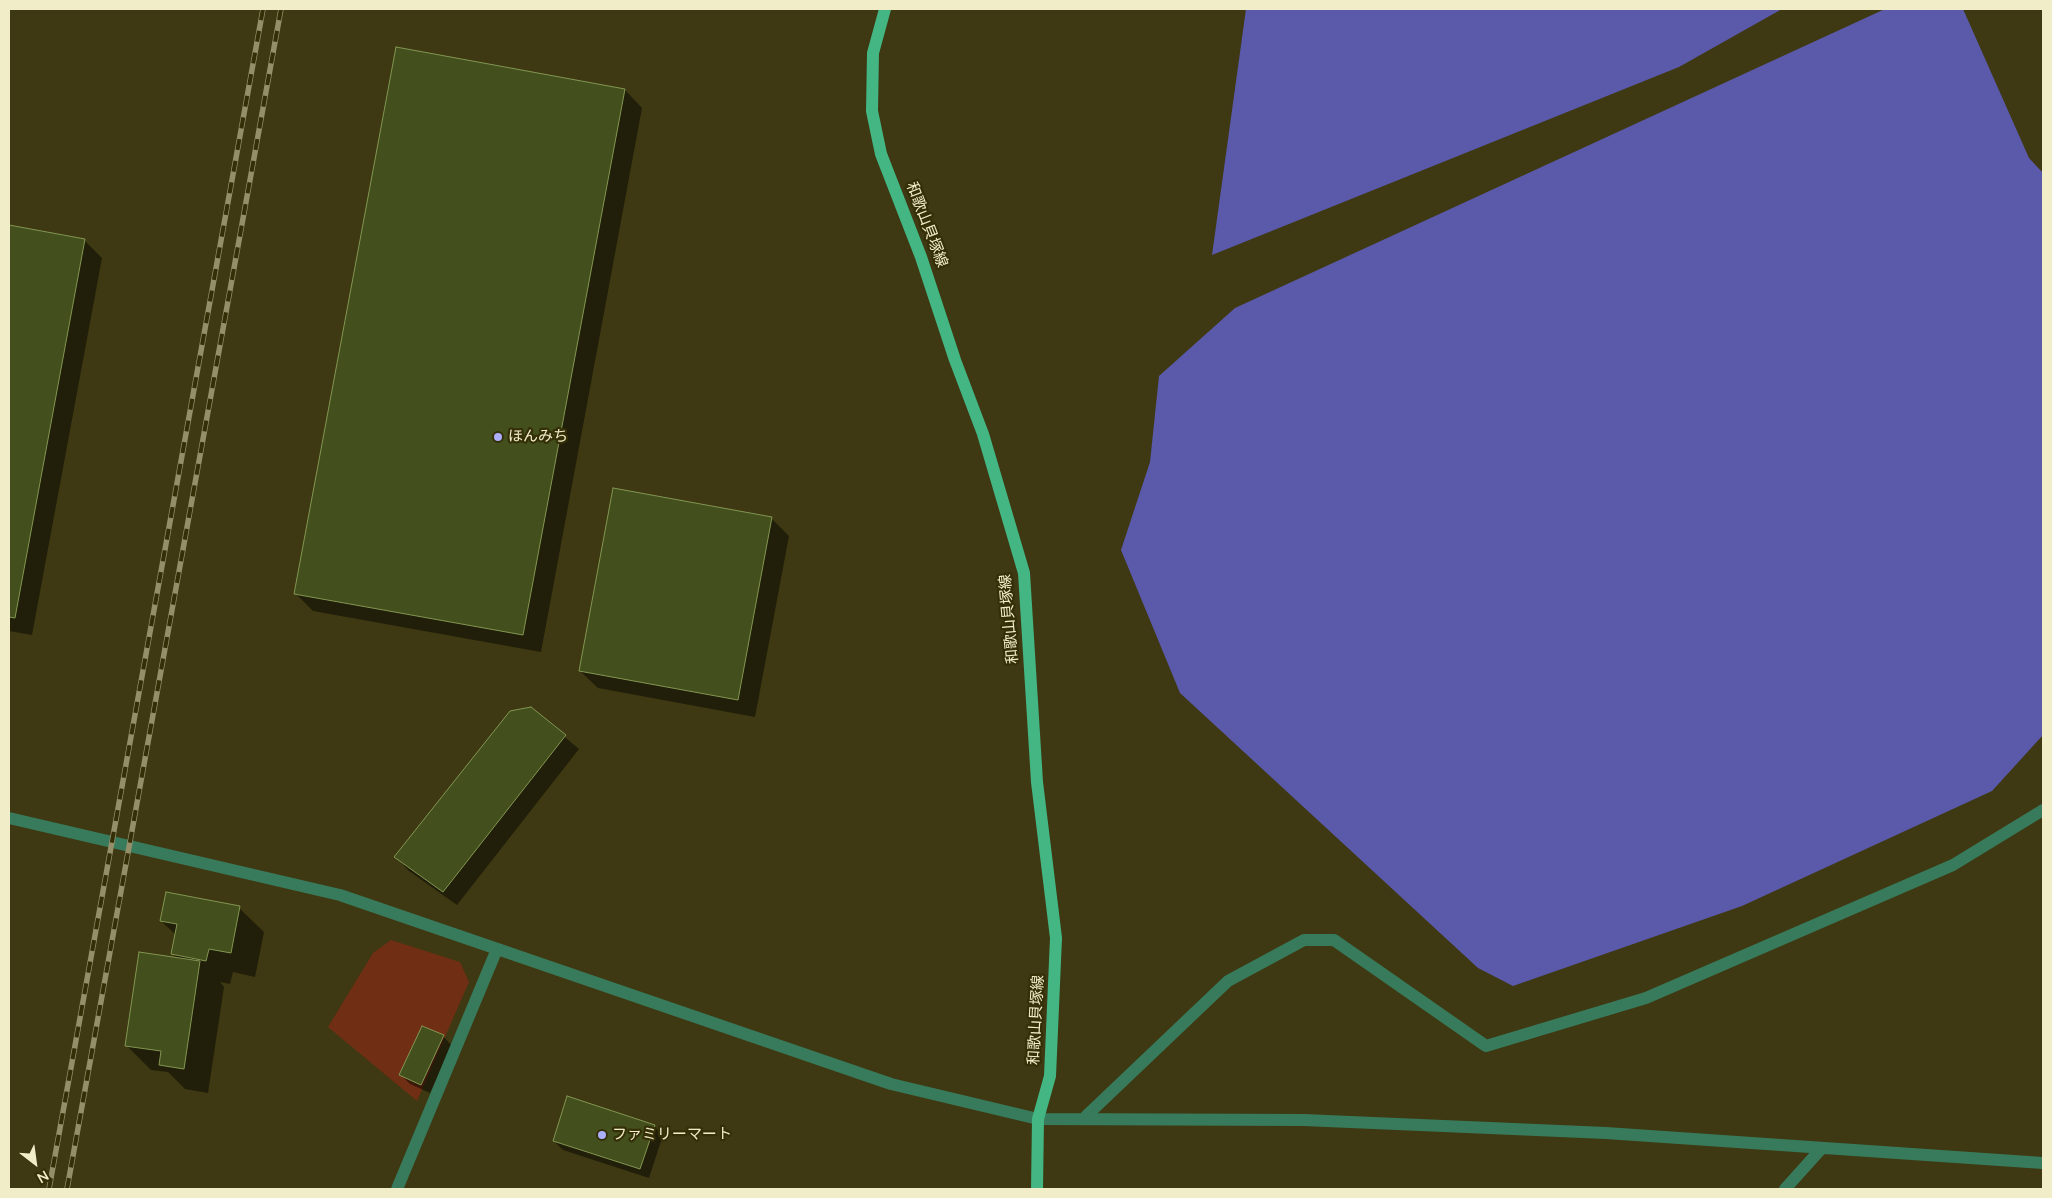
<!DOCTYPE html>
<meta charset="utf-8">
<style>
body{margin:0}
#map{position:relative;width:2052px;height:1198px;overflow:hidden;background:#3e3912;font-family:"Nunito Sans",sans-serif}
canvas{display:block}
.frame{position:absolute;inset:0;border:10px solid #f2edc9;pointer-events:none}
.north{position:absolute;left:10px;top:1138px;width:50px;height:50px;-webkit-text-stroke:4px #342f06;paint-order:stroke;rotate:150deg;font-size:14px;font-weight:700;line-height:20px;text-align:center;color:#f2edc9}
.north::after{content:'';display:block;margin:auto;width:18px;height:22px;background:#f2edc9;clip-path:polygon(50% 0,100% 100%,50% 72%,0 100%)}
</style>
<div id="map">
<canvas width="2052" height="1198"></canvas>
<div class="frame"></div>
<div class="north">N</div>
</div>
<script>
const ctx = document.querySelector('canvas').getContext('2d');
ctx.lineJoin = 'round';
function paint(path, color) {
  ctx.fillStyle = color;
  ctx.fill(path, 'evenodd');
}
function shape(rows) {
  const path = new Path2D();
  for (const r of rows) {
    path.moveTo(r[0], r[1]);
    for (let i = 2; i < r.length; i += 2) path.lineTo(r[i], r[i + 1]);
  }
  return path;
}
function trace(path, color, width, dash) {
  ctx.strokeStyle = color;
  ctx.lineWidth = width;
  ctx.lineCap = dash ? 'butt' : 'round';
  ctx.setLineDash(dash || []);
  ctx.stroke(path);
}
function label(font, color, halo, rows, align = 'center') {
  ctx.font = font + ' "Nunito Sans","Noto Sans JP",sans-serif';
  ctx.lineWidth = 4.5;
  ctx.setLineDash([]);
  ctx.textBaseline = 'middle';
  ctx.strokeStyle = halo;
  ctx.fillStyle = color;
  for (const [text, x, y, turn = 0] of rows) {
    ctx.save();
    ctx.translate(x, y);
    ctx.rotate((+turn || 0) * Math.PI / 180);
    ctx.textAlign = isNaN(turn) ? turn : align;
    if (halo) ctx.strokeText(text, 0, 0);
    ctx.fillText(text, 0, 0);
    ctx.restore();
  }
}
paint(shape([
 [391,940,460,962,469,982,417,1101,328,1027,373,953]
]), '#702f14');
paint(shape([
 [1246,9,1782,9,1679,67,1212,255],
 [1885,9,1963,9,2029,158,2043,173,2043,735,1992,791,1742,906,1513,986,1478,968,1180,693,1121,550,1150,462,1159,376,1235,308]
]), '#5a59aa');
paint(shape([
 [397,48,625,90,642,108,541,652,313,611,295,593],
 [9,227,84,240,102,258,32,635,9,631],
 [771,518,789,536,755,717,598,688,580,671],
 [530,708,579,749,457,905,409,871,396,857],
 [239,908,264,932,255,977,233,972,230,984,220,982,224,987,208,1093,185,1089,168,1072,151,1070,126,1045,178,959,172,953,176,935,161,921],
 [443,1036,452,1046,430,1093,410,1084,401,1075],
 [654,1126,663,1135,649,1178,563,1150,554,1141]
]), '#0007');
const building = shape([
 [396,47,625,89,523,635,294,594,396,47],
 [9,225,85,239,15,618,9,617,9,225],
 [613,488,772,517,738,700,579,671,613,488],
 [531,707,566,735,443,892,394,857,510,711,531,707],
 [166,892,240,906,231,953,209,949,206,961,171,954,177,924,160,921,166,892],
 [139,952,200,961,184,1069,159,1065,161,1051,125,1046,139,952],
 [422,1026,444,1035,421,1085,399,1075,422,1026],
 [567,1096,655,1125,640,1169,553,1141,567,1096]
]);
paint(building, '#43501d');
trace(building, '#839652', 1);
trace(shape([
 [9,818,340,895,891,1084,1038,1119,1304,1120,1606,1133,2043,1163],
 [1083,1119,1228,981,1304,940,1334,940,1486,1046,1646,998,1953,865,2043,810],
 [397,1189,497,949],
 [1785,1189,1821,1149]
]), '#387b5c', 12);
trace(shape([
 [885,9,873,53,872,111,881,154,921,257,955,360,983,434,1024,573,1037,782,1056,938,1050,1076,1038,1119,1037,1189]
]), '#43b684', 12);
const rail = shape([
 [49,1189,263,9],
 [67,1189,281,9]
]);
trace(rail, '#948f69', 5.5);
trace(rail, '#342f06', 4, [11]);
for (const [x, y, r, color] of [
 [498,437,5,"#acaffb"],
 [602,1135,5,"#acaffb"]
]) {
  const dot = new Path2D();
  dot.arc(x, y, r, 0, 2 * Math.PI);
  ctx.fillStyle = color;
  ctx.fill(dot);
  trace(dot, '#342f06', 2);
}
label('15px', '#f2edc9', '#342f06', [
 ["和歌山貝塚線",926,225,69],
 ["和歌山貝塚線",1010,619,-95],
 ["和歌山貝塚線",1037,1020,-87]
]);
label('15px', '#f2edc9', '#342f06', [
 ["ほんみち",508,437],
 ["ファミリーマート",612,1135]
], 'left');
</script>
